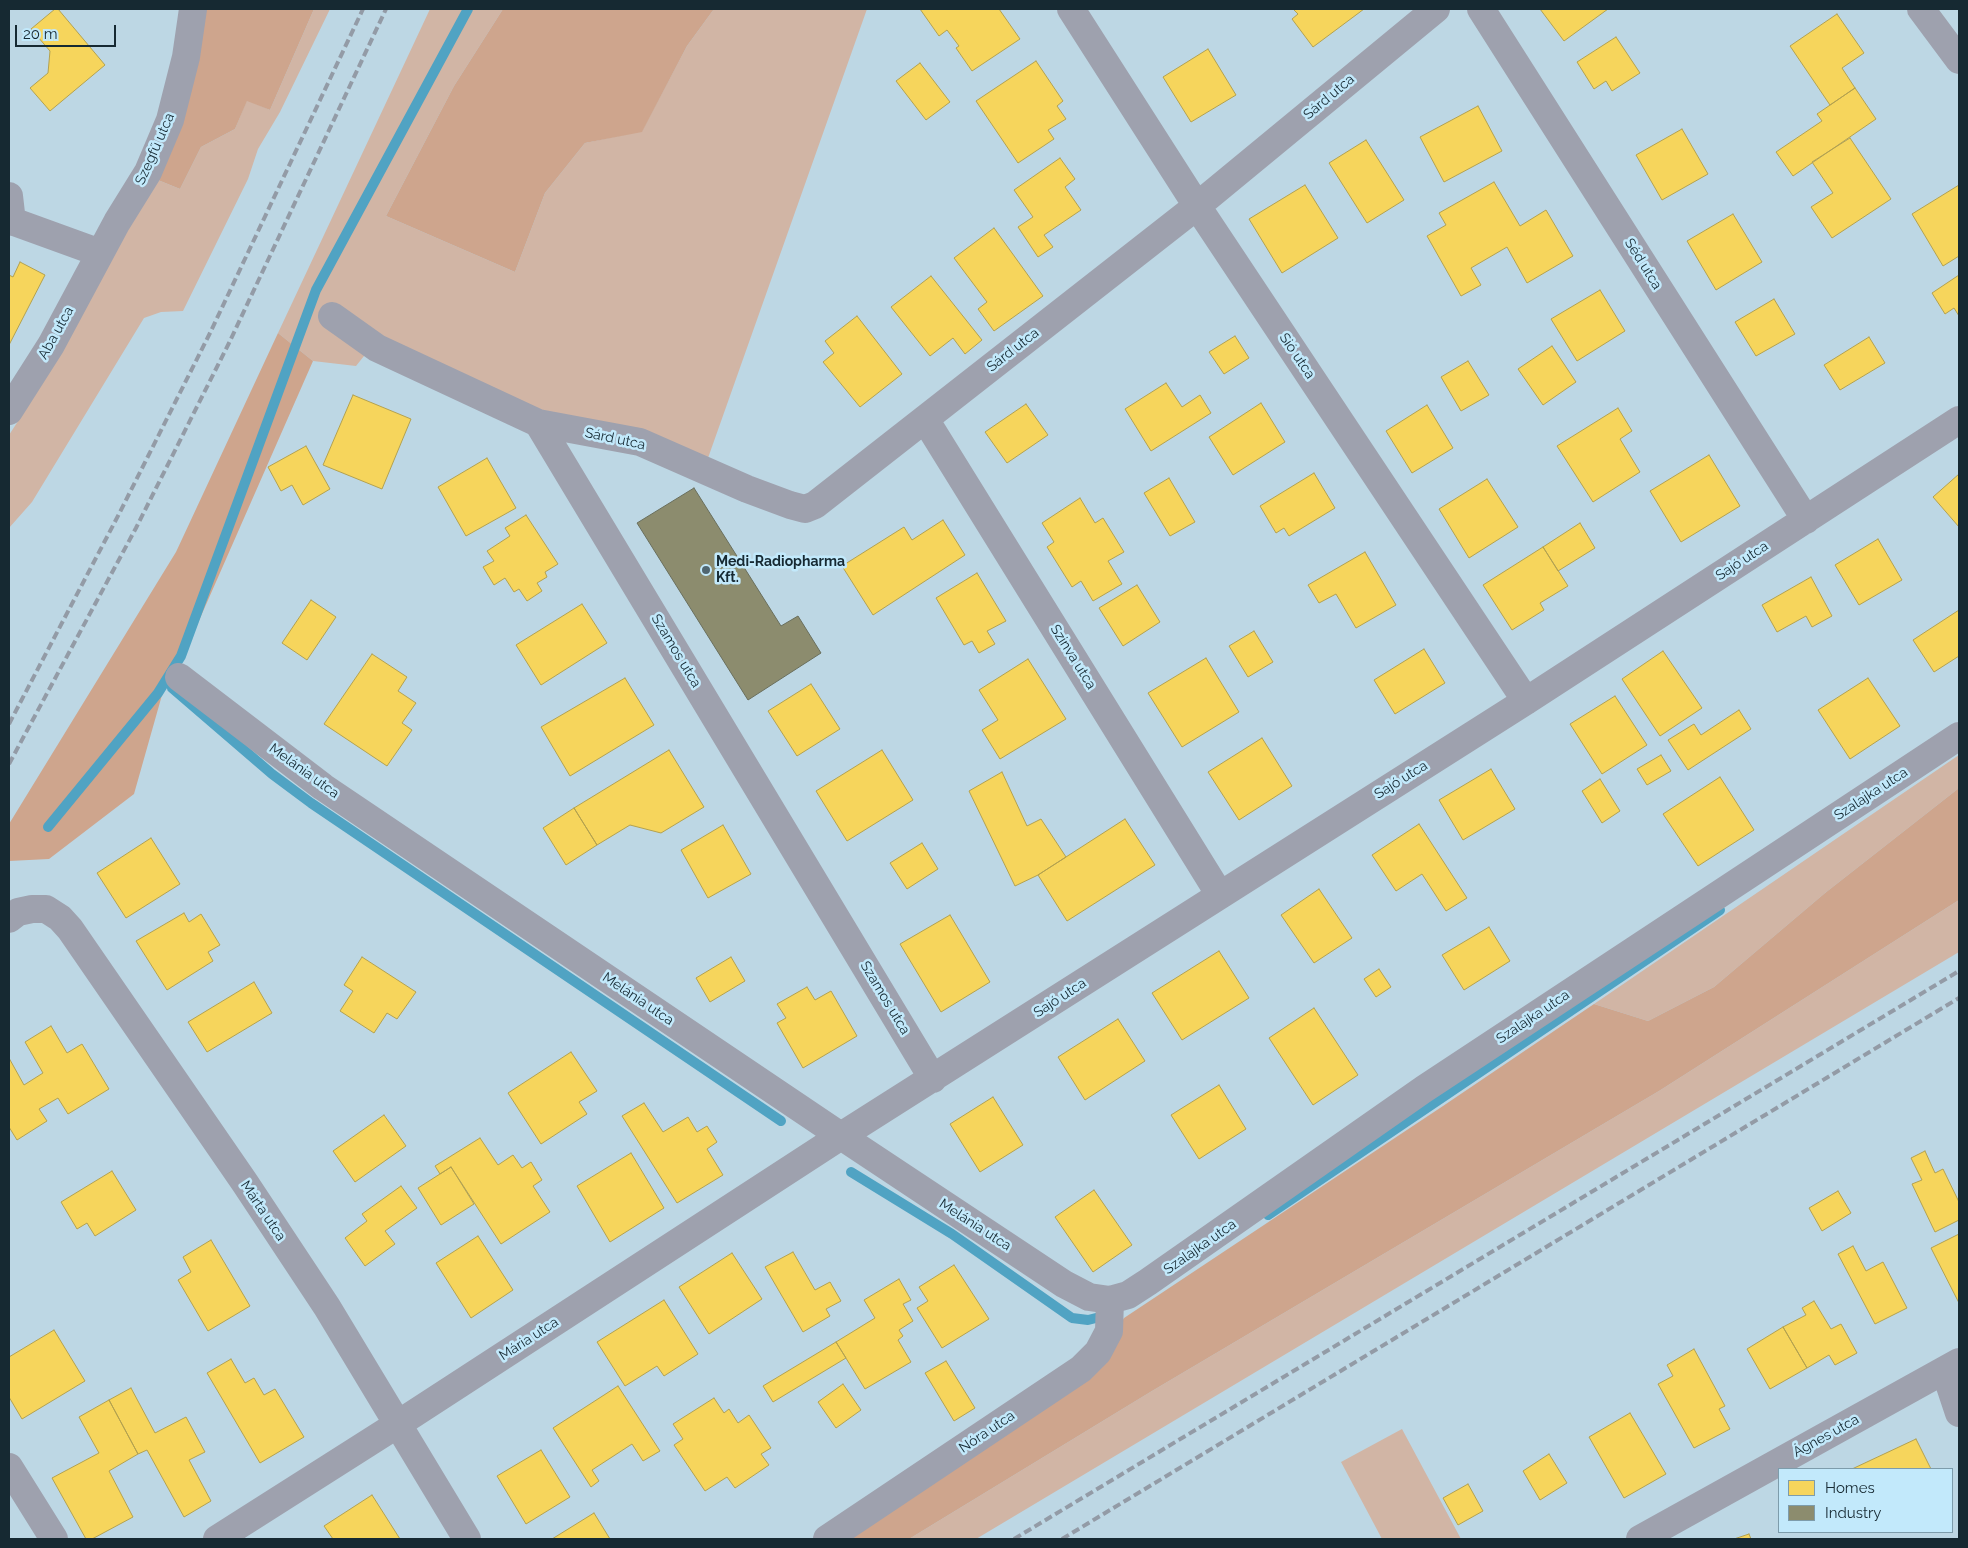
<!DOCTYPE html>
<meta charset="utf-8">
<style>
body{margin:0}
#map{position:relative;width:1968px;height:1548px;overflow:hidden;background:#bdd7e4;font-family:Raleway,sans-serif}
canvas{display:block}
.frame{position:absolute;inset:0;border:10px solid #162932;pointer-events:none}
.legend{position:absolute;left:1778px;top:1468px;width:175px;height:65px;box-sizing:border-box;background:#c2e9fb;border:1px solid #7d9cab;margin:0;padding:6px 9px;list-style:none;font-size:15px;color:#162932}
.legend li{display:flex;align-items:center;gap:10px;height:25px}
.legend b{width:25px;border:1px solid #7d9cab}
.scale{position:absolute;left:15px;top:25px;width:101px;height:22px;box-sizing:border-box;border:2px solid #162932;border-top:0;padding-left:6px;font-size:15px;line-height:18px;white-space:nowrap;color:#162932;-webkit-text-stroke:4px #c2e9fb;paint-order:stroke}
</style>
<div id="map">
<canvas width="1968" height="1548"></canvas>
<div class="frame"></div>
<ul class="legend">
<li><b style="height:14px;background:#f6d55c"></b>Homes</li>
<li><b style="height:14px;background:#8c8c6e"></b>Industry</li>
</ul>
<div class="scale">20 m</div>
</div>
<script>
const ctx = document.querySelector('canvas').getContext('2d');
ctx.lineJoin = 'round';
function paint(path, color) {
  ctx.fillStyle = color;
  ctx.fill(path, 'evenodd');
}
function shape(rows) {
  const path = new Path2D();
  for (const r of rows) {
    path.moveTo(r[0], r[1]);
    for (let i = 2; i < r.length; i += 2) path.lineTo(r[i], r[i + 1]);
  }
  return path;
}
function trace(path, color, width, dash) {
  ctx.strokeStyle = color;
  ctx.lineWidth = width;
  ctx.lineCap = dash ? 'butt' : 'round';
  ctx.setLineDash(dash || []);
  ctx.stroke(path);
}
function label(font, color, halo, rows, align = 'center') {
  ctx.font = font + ' Raleway,sans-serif';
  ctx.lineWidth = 5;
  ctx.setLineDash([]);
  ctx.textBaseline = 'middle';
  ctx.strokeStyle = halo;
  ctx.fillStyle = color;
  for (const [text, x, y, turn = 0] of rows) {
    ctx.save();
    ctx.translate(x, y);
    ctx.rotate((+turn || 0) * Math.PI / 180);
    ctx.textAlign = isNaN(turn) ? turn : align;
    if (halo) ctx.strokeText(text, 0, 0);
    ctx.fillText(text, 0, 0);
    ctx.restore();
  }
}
paint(shape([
 [314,9,330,9,280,112,258,149,248,179,183,311,161,312,144,318,32,502,9,528,9,435,26,409,153,178,180,189,201,147,235,129,247,100,270,110],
 [430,9,503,9,454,86,386,216,515,272,545,193,585,143,642,131,687,46,714,9,867,9,708,458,537,413,376,341,356,366,313,361,278,333],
 [1959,755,1959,788,1825,893,1714,987,1648,1021,1594,1004],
 [1959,900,1959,952,976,1539,909,1539,1152,1391,1659,1091],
 [1402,1429,1461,1539,1382,1539,1341,1462]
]), '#d1b5a5');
paint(shape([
 [203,9,314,9,270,110,247,101,235,129,201,147,180,189,153,178],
 [503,9,714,9,687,46,642,132,585,143,545,193,515,272,386,216,454,86],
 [278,333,313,361,183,657,162,695,134,794,49,859,9,861,9,824,176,552],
 [1959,788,1959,900,1659,1091,1152,1391,909,1539,846,1539,1103,1353,1124,1318,1443,1106,1594,1004,1648,1021,1714,987,1825,893]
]), '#cea58d');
const homes = shape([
 [55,9,58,9,105,65,50,111,30,88,48,73,50,51,31,29,55,9],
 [920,9,999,9,1020,39,972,71,956,48,959,46,947,30,939,36,920,9],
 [1293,9,1364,9,1313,47,1292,19,1298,14,1293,9],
 [1540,9,1608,9,1564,41,1540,9],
 [1837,14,1864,53,1842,68,1855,88,1830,105,1790,46,1837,14],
 [1616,37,1640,73,1612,91,1606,81,1594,89,1577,62,1616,37],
 [1208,49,1236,95,1191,122,1163,77,1208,49],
 [1036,61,1063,101,1057,106,1066,119,1048,130,1054,139,1018,163,976,101,1036,61],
 [920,63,950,102,926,120,896,81,920,63],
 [1855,88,1876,119,1793,176,1776,152,1822,121,1817,114,1855,88],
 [1478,106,1502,151,1444,182,1420,137,1478,106],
 [1682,129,1708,174,1662,200,1636,155,1682,129],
 [1850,138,1891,199,1832,238,1811,207,1833,193,1812,162,1850,138],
 [1366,140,1404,200,1367,223,1329,163,1366,140],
 [1060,158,1075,179,1065,187,1081,210,1044,235,1053,247,1038,257,1018,227,1033,217,1014,190,1060,158],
 [1494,182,1520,226,1546,210,1573,256,1527,283,1507,247,1471,268,1481,285,1461,296,1427,236,1446,225,1439,213,1494,182],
 [1305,185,1338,238,1282,273,1249,219,1305,185],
 [1959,185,1959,256,1943,266,1912,214,1959,185],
 [1733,214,1762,262,1716,290,1687,241,1733,214],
 [994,228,1043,296,994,331,978,309,987,302,954,258,994,228],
 [20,262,45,275,9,345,9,275,13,277,20,262],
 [1959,275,1959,316,1954,308,1945,314,1932,293,1959,275],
 [931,276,982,340,965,354,953,338,930,356,891,307,931,276],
 [1600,290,1625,331,1577,361,1551,319,1600,290],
 [1774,299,1795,334,1756,356,1735,322,1774,299],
 [857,316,902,374,860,407,823,362,834,353,825,341,857,316],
 [1235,336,1249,358,1224,374,1209,352,1235,336],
 [1869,337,1885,363,1840,390,1824,365,1869,337],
 [1552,346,1576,382,1543,405,1518,369,1552,346],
 [1468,361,1489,395,1461,411,1441,377,1468,361],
 [1166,383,1182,407,1200,395,1211,413,1151,451,1125,409,1166,383],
 [353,395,411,419,382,489,323,465,353,395],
 [1261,403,1285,442,1233,475,1209,437,1261,403],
 [1026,404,1048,435,1007,463,985,432,1026,404],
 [1427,405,1453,448,1412,473,1386,431,1427,405],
 [1618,408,1632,431,1620,439,1640,472,1593,502,1557,446,1618,408],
 [306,446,330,489,303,505,292,485,281,491,268,467,306,446],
 [1709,455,1740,506,1681,542,1650,491,1709,455],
 [487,458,516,508,466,536,438,487,487,458],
 [1314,473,1335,508,1289,536,1284,528,1276,533,1260,506,1314,473],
 [1959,474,1959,527,1933,497,1959,474],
 [1169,478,1195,522,1170,536,1144,493,1169,478],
 [1487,479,1518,527,1469,558,1439,509,1487,479],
 [1080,498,1095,523,1103,518,1124,552,1108,561,1122,584,1093,601,1081,581,1072,587,1047,547,1054,542,1042,523,1080,498],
 [526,515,558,564,545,572,547,577,537,583,542,591,527,601,519,589,514,592,505,578,494,585,483,567,494,561,487,551,510,536,505,528,526,515],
 [943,520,965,555,873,615,842,566,904,527,912,540,943,520],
 [1580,523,1595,548,1558,571,1543,547,1580,523],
 [1878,539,1902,580,1859,605,1835,565,1878,539],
 [1543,547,1568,586,1540,603,1544,610,1512,630,1483,585,1543,547],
 [1365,552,1396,605,1356,628,1336,594,1319,603,1308,585,1365,552],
 [977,573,1006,621,987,631,995,644,979,653,972,641,964,645,936,598,977,573],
 [1811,577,1832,616,1812,627,1806,616,1777,632,1762,605,1811,577],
 [1137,585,1160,622,1123,646,1099,608,1137,585],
 [311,600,336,617,307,660,282,643,311,600],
 [582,604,607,643,541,685,516,645,582,604],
 [1959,610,1959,656,1934,672,1913,640,1959,610],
 [1254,631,1273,662,1248,677,1229,646,1254,631],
 [1424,649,1445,683,1395,714,1374,680,1424,649],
 [1663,651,1702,708,1660,736,1622,679,1663,651],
 [372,654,407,677,398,691,416,703,402,723,412,730,387,766,324,724,372,654],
 [1206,658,1239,712,1182,747,1148,693,1206,658],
 [1028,659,1066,719,1000,759,982,730,998,720,979,690,1028,659],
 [625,678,654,725,570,776,541,727,625,678],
 [1868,678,1900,726,1850,759,1818,710,1868,678],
 [811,684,840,729,797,756,768,711,811,684],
 [1615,696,1647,745,1602,774,1570,724,1615,696],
 [1739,710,1751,729,1688,770,1668,740,1694,724,1701,735,1739,710],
 [1262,738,1292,786,1239,820,1208,772,1262,738],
 [669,750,704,807,661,833,630,825,597,845,574,808,669,750],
 [882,750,913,800,847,841,816,791,882,750],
 [1661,755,1671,771,1647,785,1637,769,1661,755],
 [1491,769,1515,809,1463,840,1439,800,1491,769],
 [1002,772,1027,826,1041,819,1066,857,1038,875,1015,886,969,791,1002,772],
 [1720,777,1754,830,1698,866,1663,814,1720,777],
 [1600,779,1620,811,1602,823,1582,791,1600,779],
 [574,808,597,845,566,865,543,828,574,808],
 [1125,819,1155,865,1067,921,1038,875,1125,819],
 [1419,824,1467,898,1446,911,1422,874,1396,891,1372,855,1419,824],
 [723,825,751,874,708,898,681,850,723,825],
 [151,838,180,884,126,918,97,873,151,838],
 [922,843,938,869,907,889,890,863,922,843],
 [1319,889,1352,938,1314,963,1281,915,1319,889],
 [184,913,189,922,201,914,220,945,208,952,213,961,167,990,136,941,184,913],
 [950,915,990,982,941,1012,900,944,950,915],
 [1489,927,1510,961,1464,990,1442,955,1489,927],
 [1219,951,1249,998,1182,1040,1152,993,1219,951],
 [362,957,416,992,397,1019,387,1013,374,1033,340,1011,353,991,344,985,362,957],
 [731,957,745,981,710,1002,696,978,731,957],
 [1379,969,1391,987,1376,997,1364,979,1379,969],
 [254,982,272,1013,207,1052,188,1022,254,982],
 [807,987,815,1000,831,991,857,1036,803,1068,777,1023,786,1018,777,1004,807,987],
 [1314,1008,1358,1075,1313,1105,1269,1038,1314,1008],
 [1118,1019,1145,1061,1085,1100,1058,1057,1118,1019],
 [51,1026,67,1053,82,1044,109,1089,68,1114,58,1098,39,1109,47,1121,17,1140,9,1127,9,1058,24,1085,43,1073,25,1042,51,1026],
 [571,1052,597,1091,579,1102,587,1114,541,1144,508,1093,571,1052],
 [1219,1085,1246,1129,1199,1159,1171,1115,1219,1085],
 [993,1097,1023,1145,980,1172,950,1124,993,1097],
 [644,1103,663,1132,688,1117,697,1132,707,1126,717,1142,707,1149,723,1175,677,1203,622,1116,644,1103],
 [384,1115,406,1146,355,1182,333,1151,384,1115],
 [480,1138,498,1165,513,1155,522,1168,531,1162,542,1180,533,1186,550,1212,501,1244,451,1167,440,1174,435,1166,480,1138],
 [1925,1151,1935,1173,1943,1169,1959,1202,1959,1220,1935,1232,1912,1184,1922,1180,1911,1158,1925,1151],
 [631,1153,664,1208,610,1242,577,1186,631,1153],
 [451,1167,474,1204,441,1225,418,1188,451,1167],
 [112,1171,136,1210,95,1236,87,1223,77,1229,61,1202,112,1171],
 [401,1186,417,1208,385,1231,395,1244,365,1266,345,1238,367,1221,362,1214,401,1186],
 [1094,1190,1132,1245,1093,1272,1055,1217,1094,1190],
 [1838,1191,1851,1213,1822,1231,1809,1208,1838,1191],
 [1959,1234,1959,1303,1931,1248,1959,1234],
 [478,1236,513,1290,471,1318,436,1263,478,1236],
 [211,1240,250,1306,208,1331,178,1280,191,1272,183,1257,211,1240],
 [1853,1246,1866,1271,1883,1262,1907,1308,1875,1324,1838,1254,1853,1246],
 [793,1252,815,1290,830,1282,841,1301,826,1309,830,1316,803,1332,765,1267,793,1252],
 [732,1253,762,1299,709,1334,679,1287,732,1253],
 [954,1265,989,1319,942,1348,917,1308,928,1301,919,1287,954,1265],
 [899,1279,911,1300,903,1304,913,1321,899,1330,903,1336,898,1340,911,1362,865,1389,836,1342,875,1318,864,1300,899,1279],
 [664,1300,698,1354,664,1376,657,1366,625,1386,597,1342,664,1300],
 [1814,1301,1831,1329,1841,1324,1857,1353,1835,1365,1829,1355,1807,1368,1783,1327,1806,1315,1802,1308,1814,1301],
 [1783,1327,1807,1368,1770,1389,1747,1349,1783,1327],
 [54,1330,85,1381,22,1419,9,1397,9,1357,54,1330],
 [836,1342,846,1358,773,1402,763,1386,836,1342],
 [1694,1349,1725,1406,1719,1409,1730,1429,1694,1448,1658,1384,1673,1376,1667,1365,1694,1349],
 [231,1359,245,1383,254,1378,264,1395,275,1389,304,1437,260,1463,207,1373,231,1359],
 [946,1361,975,1408,954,1421,925,1373,946,1361],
 [843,1384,861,1410,836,1428,818,1402,843,1384],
 [618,1386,660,1451,643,1461,632,1444,592,1470,599,1481,591,1487,553,1428,618,1386],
 [131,1388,155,1433,186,1417,205,1452,189,1460,211,1501,184,1517,147,1450,138,1454,109,1400,131,1388],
 [714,1398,724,1413,729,1409,738,1423,749,1415,771,1448,761,1454,769,1465,735,1488,727,1477,705,1491,674,1445,683,1439,673,1424,714,1398],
 [109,1400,138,1454,109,1471,133,1517,92,1539,86,1539,52,1478,99,1453,79,1417,109,1400],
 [1630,1413,1666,1474,1624,1498,1589,1437,1630,1413],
 [1916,1439,1931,1469,1852,1469,1916,1439],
 [541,1450,570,1497,526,1524,497,1476,541,1450],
 [1549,1454,1567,1483,1540,1500,1523,1471,1549,1454],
 [1468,1484,1483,1511,1458,1525,1443,1498,1468,1484],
 [372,1495,400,1539,333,1539,324,1526,372,1495],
 [594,1513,610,1539,552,1539,594,1513],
 [1749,1534,1751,1539,1734,1539,1749,1534]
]);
paint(homes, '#f6d55c');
trace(homes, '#b3a14f', 1);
const industry = shape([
 [694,488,781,626,798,616,821,653,748,700,637,523,694,488]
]);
paint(industry, '#8c8c6e');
trace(industry, '#696e5c', 1);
trace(shape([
 [172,688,272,774,311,803,781,1121],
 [48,827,158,693,181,656,316,290,468,9],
 [851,1172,952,1234,1072,1318,1088,1320,1108,1315],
 [1268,1215,1720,910]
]), '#50a3c3', 10);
trace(shape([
 [1071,9,1197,206,1526,701],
 [1481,9,1806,520],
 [1921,9,1959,60],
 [9,196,12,222],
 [9,220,100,253],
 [332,316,377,348,538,423,933,1079],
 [9,411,51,345,117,222,148,172,170,120,186,57,193,9],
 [925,419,1220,895],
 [538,423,640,442,747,489,790,505,805,509,815,505,1197,206,1436,9],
 [179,677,323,787,841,1136,1064,1284,1089,1297,1110,1300,1128,1295,1148,1282,1424,1089,1959,736],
 [9,919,18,912,32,909,46,909,60,918,70,929,245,1183,327,1307,467,1539],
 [1945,1371,1959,1413],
 [9,1467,54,1539],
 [217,1539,398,1424,841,1136,1526,701,1959,420],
 [827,1539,1081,1369,1098,1352,1109,1331,1110,1300],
 [1640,1539,1959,1362]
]), '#9ea1ae', 28);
trace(shape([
 [9,724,119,514,210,333,363,9],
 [9,764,136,528,229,343,386,9],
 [1014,1539,1959,971],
 [1062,1539,1959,998]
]), '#939ba6', 4, [8, 4]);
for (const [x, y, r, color] of [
 [706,570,5,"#506670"]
]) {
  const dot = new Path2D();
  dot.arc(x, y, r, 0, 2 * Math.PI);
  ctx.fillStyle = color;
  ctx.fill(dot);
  trace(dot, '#c2e9fb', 2);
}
label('14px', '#162932', '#c2e9fb', [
 ["Sárd utca",1329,97,-40],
 ["Szegfű utca",155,149,-66],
 ["Séd utca",1643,264,58],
 ["Aba utca",56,333,-61],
 ["Sárd utca",1013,350,-38],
 ["Sió utca",1297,356,56],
 ["Sárd utca",615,439,12],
 ["Sajó utca",1742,561,-33],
 ["Szamos utca",676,651,59],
 ["Szinva utca",1073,657,58],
 ["Melánia utca",304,771,36],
 ["Sajó utca",1401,780,-32],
 ["Szalajka utca",1871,794,-33],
 ["Szamos utca",885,998,59],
 ["Sajó utca",1060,998,-33],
 ["Melánia utca",638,999,34],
 ["Szalajka utca",1533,1017,-34],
 ["Márta utca",263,1211,56],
 ["Melánia utca",975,1225,33],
 ["Szalajka utca",1200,1247,-35],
 ["Mária utca",529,1339,-33],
 ["Nóra utca",987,1432,-34],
 ["Ágnes utca",1826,1436,-29]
]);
label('bold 14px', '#162932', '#c2e9fb', [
 ["Medi-Radiopharma",716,562],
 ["Kft.",716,578]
], 'left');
</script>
